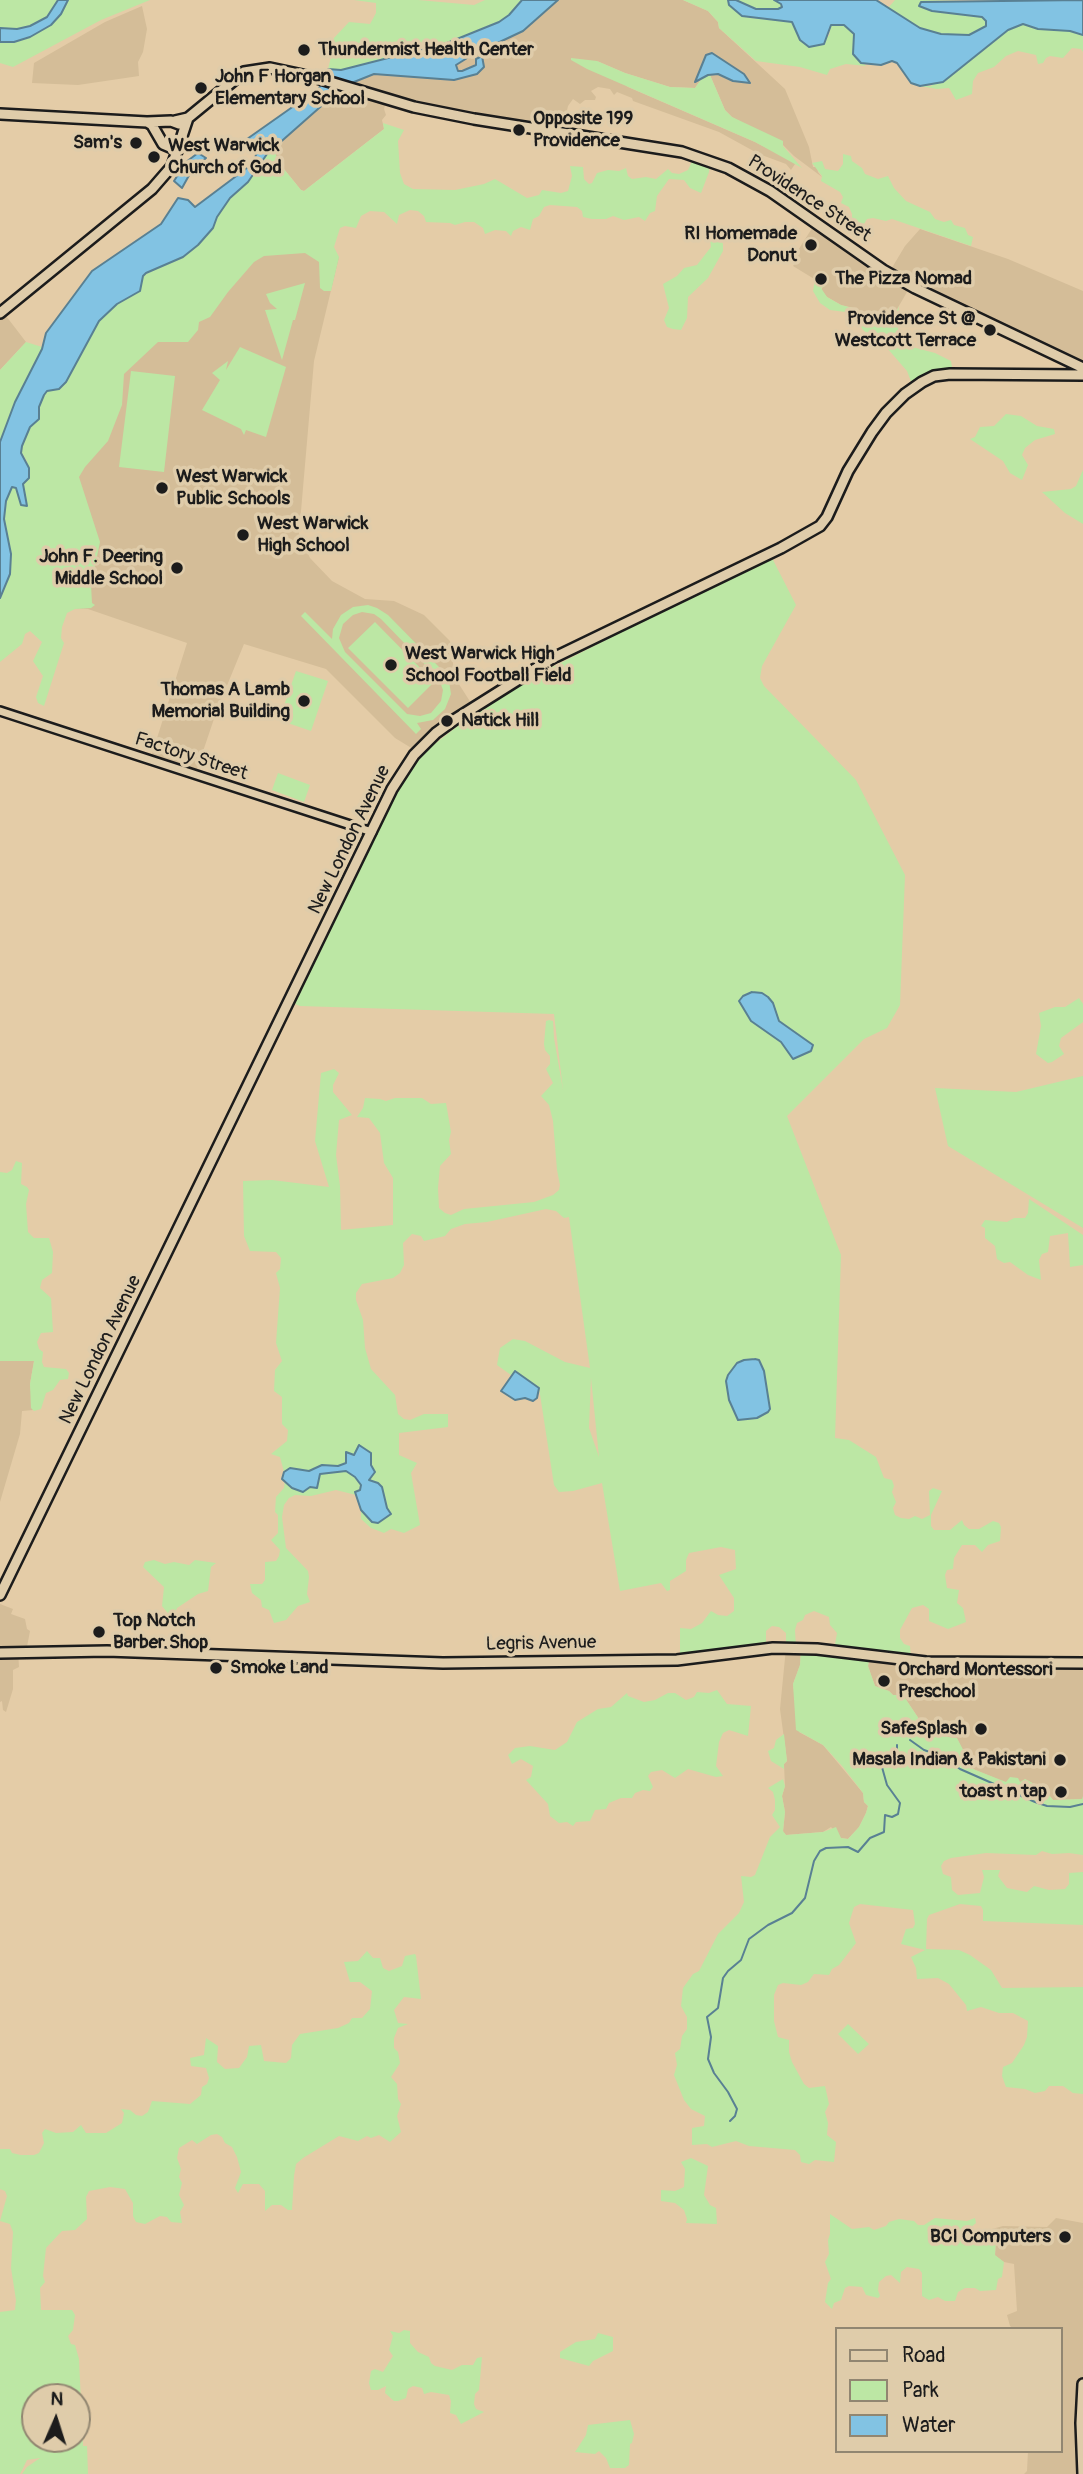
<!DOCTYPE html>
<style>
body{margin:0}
#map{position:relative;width:1083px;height:2474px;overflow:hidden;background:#e4cca7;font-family:Pangolin,sans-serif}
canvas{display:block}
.legend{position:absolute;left:835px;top:2327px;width:228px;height:126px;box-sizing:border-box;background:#dfccaa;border:2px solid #918671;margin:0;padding:9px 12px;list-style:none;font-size:21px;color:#1c1c1c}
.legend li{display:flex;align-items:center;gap:14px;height:35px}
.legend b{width:35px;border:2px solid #918671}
.north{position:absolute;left:21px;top:2383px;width:70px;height:70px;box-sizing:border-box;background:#dfccaa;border:2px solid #918671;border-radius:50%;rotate:3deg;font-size:19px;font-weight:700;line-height:28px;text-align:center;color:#1c1c1c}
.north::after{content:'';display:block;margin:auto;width:24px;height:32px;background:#1c1c1c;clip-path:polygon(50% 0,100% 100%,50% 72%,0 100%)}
</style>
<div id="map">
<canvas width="1083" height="2474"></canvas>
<ul class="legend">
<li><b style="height:9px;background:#dfccaa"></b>Road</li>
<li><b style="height:19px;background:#bce7a4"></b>Park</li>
<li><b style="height:19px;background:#82c3e3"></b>Water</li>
</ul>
<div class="north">N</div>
</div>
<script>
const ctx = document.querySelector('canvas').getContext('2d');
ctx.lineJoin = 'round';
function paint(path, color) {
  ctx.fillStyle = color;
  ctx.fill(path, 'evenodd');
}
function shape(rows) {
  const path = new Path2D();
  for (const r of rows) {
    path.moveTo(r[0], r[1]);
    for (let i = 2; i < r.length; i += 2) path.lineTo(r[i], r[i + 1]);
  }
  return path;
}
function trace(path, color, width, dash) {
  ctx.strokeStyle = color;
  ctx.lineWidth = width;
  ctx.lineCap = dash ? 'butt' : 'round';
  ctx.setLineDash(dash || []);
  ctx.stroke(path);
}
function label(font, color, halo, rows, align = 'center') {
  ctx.font = font + ' Pangolin,sans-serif';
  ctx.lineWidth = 7;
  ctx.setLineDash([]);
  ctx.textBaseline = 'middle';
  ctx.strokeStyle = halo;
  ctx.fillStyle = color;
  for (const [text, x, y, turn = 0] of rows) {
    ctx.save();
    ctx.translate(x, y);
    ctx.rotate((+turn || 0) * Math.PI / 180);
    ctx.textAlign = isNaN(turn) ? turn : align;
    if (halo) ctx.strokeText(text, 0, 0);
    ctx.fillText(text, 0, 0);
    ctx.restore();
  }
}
paint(shape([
 [558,0,683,0,708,11,718,22,719,28,785,89,809,147,813,167,817,167,818,172,822,177,794,156,782,144,732,117,725,110,710,75,718,74,733,81,744,74,722,60,696,82,702,78,695,88,670,87,625,73,597,61,628,87,755,142,793,161,795,164,791,170,786,164,759,154,719,132,633,101,632,98,617,92,614,95,610,89,598,87,591,91,596,97,595,100,585,100,580,104,573,99,568,106,566,115,555,115,555,132,387,98,384,109,386,115,382,120,384,129,304,191,301,190,279,163,274,151,275,147,344,86,374,74,454,80,476,65,458,71,456,65,472,55,523,31],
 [142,6,147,29,143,52,138,62,139,76,78,85,32,83,34,63,105,22],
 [260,204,339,257,314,361,299,534,310,558,332,581,365,599,394,601,424,615,450,641,455,678,471,703,430,732,413,749,395,738,326,669,244,644,217,710,197,769,152,754,187,643,88,609,0,603,17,501],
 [816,222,890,271,905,246,920,229,1008,259,1083,291,1083,367,911,285,896,311,895,320,891,325,872,323,853,308,841,305,827,297,821,290,824,285,793,266,799,258,795,255],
 [3,312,26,342,0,370,0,313],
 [0,1361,34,1361,30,1384,33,1410,22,1411,20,1434,0,1502],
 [0,1604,13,1609,11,1614,25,1619,27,1629,30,1631,26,1652,18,1652,19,1667,13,1670,13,1689,6,1712,3,1710,2,1701,0,1702],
 [786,1648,801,1649,800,1665,793,1684,799,1732,823,1745,863,1793,864,1802,868,1806,866,1813,859,1827,848,1839,841,1838,831,1827,823,1832,786,1835,783,1832,785,1812,782,1796,785,1786,784,1764,787,1761,780,1709],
 [870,1656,909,1659,1083,1660,1083,1799,1053,1800,1045,1790,1025,1779,1023,1782,1007,1783,973,1769,957,1739,948,1737,925,1720,919,1719,903,1695,893,1695,889,1691,875,1686,868,1666],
 [1056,2218,1083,2223,1083,2401,1079,2474,1024,2474,1027,2471,1028,2451,1060,2451,1060,2329,1014,2329,1010,2326,1007,2315,1017,2311,1014,2264,1004,2262,995,2256,996,2238,992,2236,992,2229,1003,2226,1047,2227]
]), '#d4bd98');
paint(shape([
 [0,0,58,0,47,17,30,26,17,29,0,28],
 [68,0,150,0,101,20,13,67,0,63,0,42,14,42,30,37,51,24,61,14],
 [354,0,418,0,474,5,485,0,522,0,509,15,499,22,447,43,341,70,328,69,334,45,333,39,349,22,370,24,376,13,376,3],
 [683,0,728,0,729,5,750,18,789,20,795,27,800,40,829,36,831,25,844,25,854,34,853,54,866,66,846,64,830,69,827,75,800,67,756,61,719,28,718,22,708,11],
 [736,0,774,0,781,3,782,7,779,9,756,9],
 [895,0,961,0,925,1,932,11,982,17,986,21,986,26,969,35,941,34,920,28,888,8],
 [1023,24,1038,29,1070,31,1083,35,1083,52,1081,49,1072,48,1063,58,1050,56,1046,58,1043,63,1038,64,1036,55,1018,51,1006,56,994,67,978,73,973,81,972,94,956,100,949,88,937,89,920,86,931,86,1008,30],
 [571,58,597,61,625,73,670,87,695,88,702,78,710,75,725,110,732,117,783,141,783,146,802,168,755,142,587,69,571,60],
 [383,123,404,130,398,141,400,173,404,184,413,189,455,190,484,184,495,179,527,198,539,195,542,190,561,193,568,191,572,176,570,166,583,167,584,179,589,184,592,183,597,173,608,170,619,171,626,168,628,176,632,179,646,177,656,179,668,169,672,173,679,174,688,170,695,155,710,161,709,172,701,193,690,188,684,180,669,179,657,196,655,211,650,213,645,221,639,217,624,220,613,216,606,219,592,219,583,217,582,211,577,207,550,205,544,207,539,216,533,219,530,230,521,227,513,231,511,236,506,231,495,230,485,234,483,228,474,222,465,222,455,225,450,223,426,222,424,216,418,211,410,210,399,215,397,224,384,212,370,211,361,216,356,228,345,226,340,228,334,247,339,257,331,291,324,291,320,288,319,262,305,253,264,256,254,262,228,292,210,317,199,322,198,330,188,342,158,342,124,374,122,405,108,441,85,467,79,477,100,542,91,585,92,603,95,605,91,608,75,609,67,613,62,627,61,638,64,643,44,706,38,703,36,697,43,676,33,661,42,642,30,631,25,634,22,644,0,662,0,598,10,574,11,554,4,519,6,501,12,486,16,488,21,505,26,499,23,491,27,461,21,452,22,446,30,427,39,419,39,407,44,395,47,391,59,389,66,382,99,321,117,304,140,291,143,276,198,245,213,228,217,217,230,198,248,182,267,154,275,147,274,151,277,152,276,155,279,163,301,190,304,191,384,129],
 [843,154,851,156,852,161,862,168,865,174,878,179,888,176,894,188,906,201,930,212,935,219,944,222,951,220,954,225,965,228,968,235,973,237,971,246,892,219,886,221,873,218,867,219,864,224,852,220,852,214,849,207,841,203,843,197,840,192,821,181,822,176,812,163,822,161,825,169,838,171,843,164],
 [705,235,719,236,723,244,723,251,708,278,688,297,687,318,681,330,673,329,667,327,664,320,669,308,663,284,677,276,684,268,697,265,711,247,710,239],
 [815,280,825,286,821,288,827,297,841,305,853,308,872,323,891,325,899,306,897,321,899,324,897,335,901,344,935,353,951,361,953,373,912,384,907,371,887,348,863,330,853,313,830,310,820,303,813,291],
 [305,283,295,320,293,320,282,360,265,310,277,309,270,303,266,294],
 [26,342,42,347,15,402,0,442,0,370],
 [240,347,286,367,266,437,246,430,244,435,241,429,202,410,220,380,212,373,228,361,226,370],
 [131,371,175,376,164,472,119,467],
 [1006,414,1021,416,1037,426,1054,429,1055,434,1035,440,1025,448,1022,455,1028,465,1022,480,1010,473,1003,461,970,439,975,437,980,427,994,426],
 [1083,470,1083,524,1065,513,1042,492,1071,489,1076,486],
 [771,556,796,605,762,666,760,678,764,686,856,780,905,875,900,1005,887,1028,864,1039,787,1116,841,1255,835,1438,849,1440,876,1457,884,1478,892,1480,894,1486,892,1492,896,1502,893,1508,895,1515,901,1518,909,1519,915,1516,922,1519,930,1515,929,1491,933,1488,942,1491,931,1515,931,1526,934,1530,950,1530,962,1520,964,1525,969,1529,979,1529,993,1521,999,1523,1001,1527,1000,1541,988,1545,982,1552,975,1545,962,1545,954,1558,953,1569,947,1570,945,1575,947,1588,959,1590,957,1603,963,1608,966,1622,948,1629,929,1621,929,1609,923,1605,912,1608,900,1630,900,1638,904,1644,910,1646,911,1658,870,1656,868,1666,875,1686,889,1691,893,1695,903,1695,919,1719,925,1720,948,1737,957,1738,973,1769,1006,1782,1010,1777,1018,1778,1020,1782,1025,1779,1045,1790,1053,1800,1082,1799,1083,1796,1083,1855,1069,1853,1052,1854,1042,1851,1036,1855,986,1853,951,1858,944,1861,941,1866,943,1874,951,1877,952,1890,958,1895,980,1893,984,1877,982,1870,1000,1870,998,1876,1007,1888,1027,1892,1034,1886,1049,1890,1065,1889,1069,1884,1069,1873,1083,1872,1083,1925,983,1921,983,1910,981,1906,960,1904,929,1915,927,1919,926,1949,959,1950,970,1955,991,1970,1002,1988,1083,1987,1083,2094,1073,2093,1063,2086,1049,2086,1045,2091,1035,2093,1025,2089,1006,2087,1002,2076,1003,2067,1012,2063,1024,2045,1027,2037,1028,2021,1013,2013,999,2013,981,2007,967,2011,966,2005,949,1984,938,1978,917,1979,916,1968,911,1957,925,1950,901,1944,906,1929,913,1928,915,1924,913,1910,860,1904,854,1907,849,1923,856,1943,839,1965,832,1969,829,1975,814,1974,808,1982,801,1985,783,1983,778,1985,774,1995,774,2021,778,2037,789,2040,789,2052,792,2062,804,2084,809,2088,825,2086,829,2104,825,2112,828,2123,827,2135,836,2142,834,2162,815,2160,809,2164,801,2162,800,2155,795,2150,749,2146,736,2141,712,2147,707,2144,692,2145,692,2128,704,2126,705,2116,691,2109,684,2100,674,2075,677,2065,675,2053,680,2049,682,2036,687,2029,687,2017,681,2006,683,1988,693,1974,699,1971,718,1934,739,1913,744,1902,741,1876,751,1877,755,1875,770,1837,780,1827,772,1815,775,1810,775,1800,773,1792,768,1788,783,1779,785,1786,782,1796,785,1812,783,1831,786,1835,823,1832,836,1827,841,1838,848,1839,859,1827,866,1813,868,1806,864,1802,863,1793,843,1767,823,1745,796,1730,793,1684,800,1665,801,1649,834,1650,837,1633,830,1625,829,1617,814,1611,805,1615,803,1620,797,1623,795,1630,796,1648,786,1648,786,1633,779,1627,772,1626,766,1631,766,1648,680,1658,680,1628,691,1629,702,1623,711,1611,718,1615,727,1616,734,1611,734,1598,719,1575,736,1569,735,1550,721,1547,689,1553,686,1560,686,1571,670,1581,670,1590,667,1591,661,1583,620,1591,602,1483,573,1491,559,1492,554,1485,539,1388,526,1380,522,1375,511,1375,497,1365,500,1348,513,1339,525,1341,565,1362,590,1368,569,1217,564,1218,556,1211,546,1209,487,1222,465,1224,451,1229,445,1236,424,1241,421,1236,412,1234,403,1243,404,1265,400,1273,393,1278,362,1284,356,1293,356,1300,363,1320,365,1348,371,1369,395,1395,398,1414,404,1419,410,1420,424,1414,448,1414,448,1427,399,1433,399,1455,417,1463,411,1473,420,1525,404,1533,391,1529,384,1533,371,1528,361,1519,361,1510,387,1508,385,1497,369,1480,359,1446,354,1455,346,1452,347,1463,338,1466,322,1465,310,1471,290,1468,284,1472,280,1457,271,1454,287,1441,288,1430,282,1424,282,1397,274,1391,275,1370,282,1361,276,1343,280,1288,276,1273,280,1269,281,1258,276,1252,250,1251,244,1236,243,1181,272,1180,329,1187,315,1141,321,1073,334,1069,339,1073,333,1085,333,1092,352,1115,339,1120,336,1155,340,1186,341,1230,393,1225,393,1178,384,1163,380,1133,369,1118,357,1117,363,1108,365,1098,380,1099,386,1101,395,1098,422,1098,431,1104,446,1103,451,1132,449,1140,451,1154,440,1166,438,1188,439,1208,445,1213,451,1215,464,1209,534,1202,553,1195,559,1190,560,1185,557,1170,553,1121,549,1105,541,1096,553,1083,546,1069,550,1064,550,1056,545,1050,544,1044,546,1021,549,1020,553,1021,554,1038,563,1090,554,1014,300,1006,295,1004,389,807,418,757,468,718,533,677],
 [591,1377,591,1378,599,1457,589,1428],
 [368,605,377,608,388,615,440,668,449,681,451,694,445,709,433,720,417,723,421,729,416,734,301,616,305,612,332,639,333,629,341,615,353,607],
 [362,612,374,614,381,619,439,679,443,690,441,701,431,713,420,716,407,714,345,652,339,638,343,624,353,615],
 [375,622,434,682,408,708,348,648],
 [296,671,328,681,311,731,279,720],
 [278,773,310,785,304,802,272,790],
 [1079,998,1083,1004,1083,1022,1061,1038,1059,1046,1064,1054,1052,1062,1048,1063,1036,1054,1041,1026,1039,1013,1055,1007,1065,1007],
 [1083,1076,1083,1228,948,1146,935,1088,1016,1092],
 [16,1161,22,1163,21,1184,27,1187,29,1190,26,1204,28,1232,34,1238,49,1238,53,1252,52,1273,42,1280,40,1288,51,1298,53,1332,41,1333,37,1342,39,1349,43,1352,42,1362,44,1367,66,1369,69,1373,68,1379,60,1380,53,1390,46,1393,41,1409,34,1411,31,1408,30,1384,34,1361,0,1361,0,1172,7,1173,12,1170],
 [1029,1199,1083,1235,1083,1265,1070,1267,1068,1233,1050,1236,1048,1252,1042,1254,1039,1260,1041,1280,1028,1275,1010,1262,1004,1263,997,1259,995,1246,985,1238,985,1228,981,1226,985,1220,1007,1222,1014,1218,1025,1218,1028,1213],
 [346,1471,355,1477,361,1485,356,1495,336,1490,311,1496,295,1495,289,1498,284,1505,282,1517,286,1548,308,1571,309,1577,307,1594,310,1602,298,1606,286,1620,274,1623,269,1610,262,1607,261,1600,252,1593,250,1584,262,1584,265,1580,265,1562,276,1561,279,1556,280,1550,271,1540,278,1533,278,1515,275,1512,276,1497,284,1488,285,1481,292,1488,320,1474],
 [154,1560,165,1564,174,1562,189,1565,195,1560,216,1563,211,1567,208,1591,198,1594,177,1608,174,1616,170,1616,162,1606,164,1587,143,1567,145,1562],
 [717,1690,727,1704,751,1706,748,1736,729,1730,723,1733,719,1742,716,1766,723,1776,716,1777,688,1769,675,1778,662,1770,651,1772,648,1776,653,1787,650,1791,643,1790,635,1793,632,1798,621,1798,609,1803,606,1809,595,1810,590,1821,576,1822,573,1826,567,1822,559,1823,550,1816,548,1804,526,1780,531,1777,533,1766,521,1759,512,1764,508,1755,515,1748,530,1746,555,1750,567,1742,577,1722,598,1709,611,1707,627,1693,628,1696,644,1702,655,1700,668,1693,675,1693,686,1700,694,1697,697,1692,709,1693],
 [784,1734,787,1761,784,1764,784,1769,771,1761,768,1751,774,1748,776,1740],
 [367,1951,373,1958,380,1958,383,1968,389,1971,402,1966,405,1956,415,1954,416,1956,421,1999,404,1997,394,2010,398,2023,408,2024,398,2028,394,2038,394,2048,398,2052,400,2063,391,2077,397,2084,398,2099,401,2104,397,2116,401,2132,390,2142,379,2135,371,2138,367,2136,358,2141,339,2136,303,2158,296,2164,294,2176,292,2210,288,2210,281,2205,272,2205,265,2211,265,2191,259,2184,243,2184,238,2193,235,2188,241,2172,237,2157,232,2147,225,2143,222,2137,217,2134,211,2135,197,2144,192,2140,179,2148,177,2158,181,2169,179,2177,182,2183,179,2195,184,2205,180,2212,182,2223,171,2222,167,2217,160,2216,145,2224,136,2222,133,2216,133,2203,125,2189,110,2187,89,2191,86,2197,87,2219,75,2230,62,2231,46,2248,43,2276,45,2282,40,2288,41,2310,72,2310,75,2315,73,2330,68,2336,71,2344,75,2345,79,2359,83,2446,87,2446,88,2474,22,2474,27,2467,40,2458,27,2460,20,2474,0,2474,0,2312,15,2310,16,2300,11,2268,13,2232,10,2224,0,2221,7,2196,5,2191,0,2189,0,2149,10,2149,12,2153,21,2155,34,2155,39,2153,44,2143,42,2133,45,2129,56,2133,73,2132,81,2125,86,2133,106,2133,122,2123,124,2113,121,2109,130,2110,136,2115,142,2116,148,2112,152,2101,190,2104,201,2095,202,2087,207,2084,209,2078,206,2068,191,2066,190,2058,204,2055,206,2038,218,2046,217,2062,225,2069,239,2068,247,2057,249,2046,261,2045,264,2061,286,2063,291,2058,292,2045,300,2034,338,2028,349,2023,352,2018,362,2018,370,2009,372,1991,360,1982,350,1982,344,1962,358,1961],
 [77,2397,77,2439,35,2439,35,2397],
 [848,2024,869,2044,858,2054,838,2034],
 [691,2158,708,2166,704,2195,710,2205,716,2208,717,2224,686,2223,687,2219,684,2210,675,2203,661,2201,661,2190,675,2191,684,2187,685,2169,681,2162],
 [830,2214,852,2229,869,2227,874,2230,886,2226,889,2222,899,2219,914,2221,918,2225,924,2225,935,2218,967,2221,975,2218,976,2223,970,2228,969,2234,974,2242,981,2243,990,2240,992,2236,996,2238,995,2255,1004,2262,1002,2277,998,2279,996,2290,980,2291,975,2288,965,2288,958,2292,955,2301,945,2301,938,2297,929,2300,922,2296,922,2273,919,2269,907,2267,901,2272,900,2283,891,2275,886,2276,879,2282,878,2290,880,2296,878,2298,866,2295,862,2287,849,2286,845,2288,841,2300,834,2303,832,2309,825,2302,828,2283,831,2279,825,2262,829,2254,828,2240,830,2234],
 [404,2330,410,2331,410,2343,418,2352,429,2357,431,2363,435,2366,452,2370,462,2365,473,2365,477,2358,482,2357,479,2390,475,2394,474,2404,476,2409,484,2412,461,2424,456,2415,450,2413,451,2401,449,2395,431,2392,424,2394,422,2388,413,2386,408,2389,406,2398,398,2401,394,2401,385,2393,386,2386,378,2390,371,2390,369,2383,371,2371,375,2369,383,2372,393,2356,389,2350,393,2336,390,2331,399,2333],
 [598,2333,613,2337,613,2351,593,2361,589,2366,560,2358,560,2352,576,2342,595,2339],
 [630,2420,634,2434,632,2443,630,2444,629,2465,625,2468,610,2468,606,2458,599,2451,595,2454,575,2452,586,2435,588,2425]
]), '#bce7a4');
const water = shape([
 [58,0,68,0,61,14,51,25,30,37,14,42,0,42,0,28,17,29,30,26,47,17,58,0],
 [522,0,558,0,523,31,472,55,456,65,458,71,462,71,476,65,476,59,482,56,484,67,477,74,454,80,374,74,344,86,267,154,248,182,230,198,217,217,213,228,198,245,183,257,146,273,143,276,140,291,117,304,99,321,66,382,59,389,47,391,44,395,39,407,39,419,30,427,22,446,21,453,29,468,29,478,23,484,27,506,21,505,16,488,12,487,6,501,4,519,11,554,10,574,0,598,0,442,15,402,42,349,46,333,92,271,161,224,178,198,188,200,195,207,247,168,254,162,257,151,247,139,318,89,326,79,328,69,341,70,447,43,499,22,509,15,522,0],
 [728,0,736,0,756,9,778,9,782,7,781,4,774,0,876,0,920,28,941,34,969,35,986,26,986,21,982,17,932,11,919,6,921,2,1083,0,1083,35,1070,31,1038,29,1023,24,1008,30,943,82,920,86,911,83,897,63,892,61,881,65,861,63,853,54,854,34,844,25,831,25,824,44,809,47,800,40,792,22,742,16,729,5,728,0],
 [712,53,744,74,750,83,733,81,718,74,708,75,695,82,706,55,712,53],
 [198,153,206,158,192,170,182,188,174,181,186,162,198,153],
 [752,992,762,993,768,997,773,1003,779,1021,813,1045,811,1051,793,1059,781,1042,751,1021,739,1001,743,996,752,992],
 [755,1359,759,1360,764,1371,770,1409,768,1412,757,1418,738,1420,729,1400,726,1381,728,1375,737,1363,744,1360,755,1359],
 [515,1371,539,1388,537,1398,533,1401,525,1398,515,1400,501,1391,515,1371],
 [359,1445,371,1453,371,1465,375,1472,369,1480,378,1483,382,1487,387,1508,391,1514,378,1523,372,1522,361,1510,355,1492,360,1490,361,1485,355,1477,346,1471,320,1474,317,1488,310,1487,303,1492,292,1488,282,1479,284,1472,290,1468,309,1471,322,1465,338,1466,346,1463,346,1452,354,1455,359,1445]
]);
paint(water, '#82c3e3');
trace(water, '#598093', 2);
trace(shape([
 [910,1740,924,1750,941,1756,960,1769,1035,1802,1047,1806,1070,1807,1083,1804],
 [730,2121,735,2116,737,2109,728,2092,714,2073,708,2059,711,2037,707,2017,718,2008,723,1978,728,1971,741,1960,749,1939,768,1925,792,1913,805,1898,814,1861,820,1851,826,1848,848,1847,858,1852,870,1838,884,1832,885,1815,892,1817,898,1814,900,1803,887,1785,880,1760,897,1750,897,1745]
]), '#598093', 2);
const minor = shape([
 [0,711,372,832]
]);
const major = shape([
 [0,114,147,122,171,121,179,124],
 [175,121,188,118,244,72,270,68,317,78,414,107,474,119,682,152,728,168,770,191,883,270,915,288,1083,368],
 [147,122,152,125,163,144,170,147,180,143],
 [0,313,152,189,172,166,188,118],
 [0,1595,392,789,414,755,436,733,454,720,551,659,781,548,820,526,827,517,848,471,872,432,886,413,905,394,922,382,934,376,950,374,1083,375],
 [0,1653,107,1651,443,1663,677,1660,773,1648,817,1649,926,1662,1083,1663],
 [1083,2474,1081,2423,1083,2384]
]);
trace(minor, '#1c1c1c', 12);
trace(major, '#1c1c1c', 14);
trace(minor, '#dfccaa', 7);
trace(major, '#dfccaa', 9);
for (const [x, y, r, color] of [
 [304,50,7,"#1c1c1c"],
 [201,88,7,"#1c1c1c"],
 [519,130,7,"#1c1c1c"],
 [136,143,7,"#1c1c1c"],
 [154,157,7,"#1c1c1c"],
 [811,245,7,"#1c1c1c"],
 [821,279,7,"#1c1c1c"],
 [990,330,7,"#1c1c1c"],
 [162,488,7,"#1c1c1c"],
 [243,535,7,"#1c1c1c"],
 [177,568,7,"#1c1c1c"],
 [391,665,7,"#1c1c1c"],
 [304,701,7,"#1c1c1c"],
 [447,721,7,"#1c1c1c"],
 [99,1632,7,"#1c1c1c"],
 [216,1668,7,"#1c1c1c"],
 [884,1681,7,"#1c1c1c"],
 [981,1729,7,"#1c1c1c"],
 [1060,1760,7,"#1c1c1c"],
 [1061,1792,7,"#1c1c1c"],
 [1065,2237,7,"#1c1c1c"]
]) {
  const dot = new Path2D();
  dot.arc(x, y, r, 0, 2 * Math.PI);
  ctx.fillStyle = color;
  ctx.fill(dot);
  trace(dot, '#dfccaa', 2.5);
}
label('bold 19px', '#1c1c1c', '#dfccaa', [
 ["Thundermist Health Center",318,50],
 ["John F Horgan",215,77],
 ["Elementary School",215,99],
 ["Opposite 199",533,119],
 ["Providence",533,141],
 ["Sam's",122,143,"right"],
 ["West Warwick",168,146],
 ["Church of God",168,168],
 ["RI Homemade",797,234,"right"],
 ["Donut",797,256,"right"],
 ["The Pizza Nomad",835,279],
 ["Providence St @",976,319,"right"],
 ["Westcott Terrace",976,341,"right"],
 ["West Warwick",176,477],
 ["Public Schools",176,499],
 ["West Warwick",257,524],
 ["High School",257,546],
 ["John F. Deering",163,557,"right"],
 ["Middle School",163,579,"right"],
 ["West Warwick High",405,654],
 ["School Football Field",405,676],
 ["Thomas A Lamb",290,690,"right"],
 ["Memorial Building",290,712,"right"],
 ["Natick Hill",461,721],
 ["Top Notch",113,1621],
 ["Barber Shop",113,1643],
 ["Smoke Land",230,1668],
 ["Orchard Montessori",898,1670],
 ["Preschool",898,1692],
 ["SafeSplash",967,1729,"right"],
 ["Masala Indian & Pakistani",1046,1760,"right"],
 ["toast n tap",1047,1792,"right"],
 ["BCI Computers",1051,2237,"right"]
], 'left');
label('19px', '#1c1c1c', '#dfccaa', [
 ["Providence Street",809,199,33],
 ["Factory Street",191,757,18],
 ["New London Avenue",350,840,-64],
 ["New London Avenue",101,1350,-64],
 ["Legris Avenue",541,1644,-1]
]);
</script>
